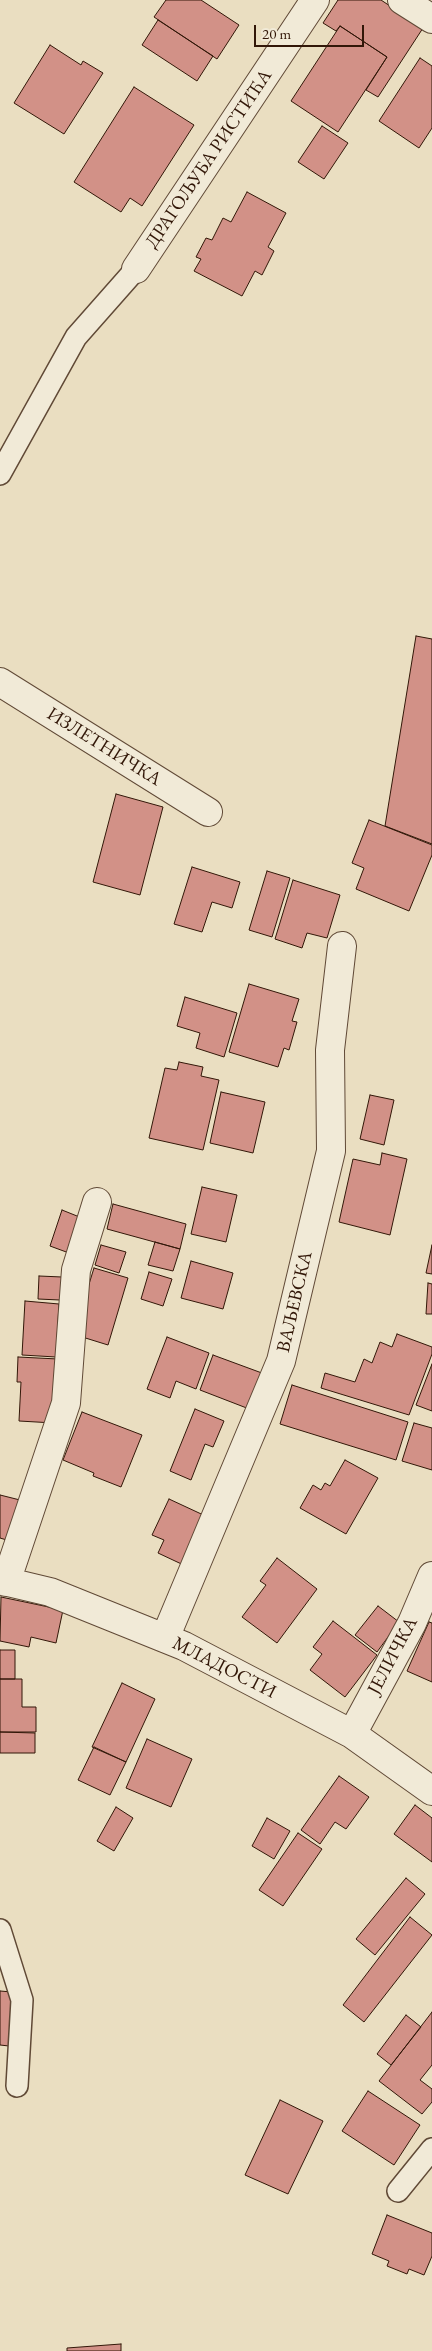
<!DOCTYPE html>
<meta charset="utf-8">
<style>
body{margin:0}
#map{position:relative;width:432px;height:2351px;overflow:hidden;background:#eadec1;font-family:"EB Garamond",serif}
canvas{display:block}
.scale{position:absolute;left:254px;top:25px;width:110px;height:22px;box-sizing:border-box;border:2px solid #321708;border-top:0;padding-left:6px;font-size:15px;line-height:18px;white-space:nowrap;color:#321708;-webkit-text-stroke:4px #f1ead7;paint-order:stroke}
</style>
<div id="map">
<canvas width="432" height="2351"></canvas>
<div class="scale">20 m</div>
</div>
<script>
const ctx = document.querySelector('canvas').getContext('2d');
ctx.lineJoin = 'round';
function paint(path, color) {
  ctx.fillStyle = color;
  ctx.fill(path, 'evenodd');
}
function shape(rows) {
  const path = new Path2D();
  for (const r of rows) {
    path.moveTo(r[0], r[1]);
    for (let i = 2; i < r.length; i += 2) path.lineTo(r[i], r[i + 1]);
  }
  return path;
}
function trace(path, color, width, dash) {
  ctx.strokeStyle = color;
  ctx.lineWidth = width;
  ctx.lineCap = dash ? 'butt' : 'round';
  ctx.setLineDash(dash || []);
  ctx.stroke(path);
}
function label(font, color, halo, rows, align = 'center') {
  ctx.font = font + ' "EB Garamond",serif';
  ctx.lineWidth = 4;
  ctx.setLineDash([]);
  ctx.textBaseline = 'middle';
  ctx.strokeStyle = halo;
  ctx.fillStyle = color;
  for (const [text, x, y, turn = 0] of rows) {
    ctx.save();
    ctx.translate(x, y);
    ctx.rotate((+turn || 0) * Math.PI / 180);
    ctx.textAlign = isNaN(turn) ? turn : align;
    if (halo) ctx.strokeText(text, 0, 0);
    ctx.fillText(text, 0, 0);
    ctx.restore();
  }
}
const building = shape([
 [166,0,201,0,239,25,217,59,154,17,166,0],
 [338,0,381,0,423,28,378,97,366,90,387,57,340,26,336,31,323,23,338,0],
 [158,20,213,56,197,81,142,45,158,20],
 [340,26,387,57,338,132,291,101,340,26],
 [50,45,81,65,83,61,103,73,64,134,14,103,50,45],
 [420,58,432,66,432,128,419,148,379,121,420,58],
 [134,87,194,125,142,206,130,198,121,212,74,182,134,87],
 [322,126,348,143,324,179,298,162,322,126],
 [247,192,286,213,268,247,274,251,262,275,255,271,242,296,194,271,201,259,196,257,206,238,212,240,223,218,231,222,247,192],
 [416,636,432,639,432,844,385,826,416,636],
 [116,794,163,807,140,895,93,882,116,794],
 [369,820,432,845,432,855,409,911,356,889,364,868,352,863,369,820],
 [192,867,240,882,232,908,212,902,202,932,174,924,192,867],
 [267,871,290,878,272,937,249,930,267,871],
 [293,880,340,895,327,938,307,933,302,948,275,939,293,880],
 [249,984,299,999,292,1021,297,1022,289,1050,284,1048,278,1067,229,1052,249,984],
 [185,997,237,1013,224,1057,196,1048,200,1033,177,1026,185,997],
 [179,1062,203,1067,201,1076,219,1080,203,1150,149,1138,165,1068,177,1070,179,1062],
 [221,1092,265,1102,253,1153,210,1143,221,1092],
 [370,1095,394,1100,384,1145,360,1139,370,1095],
 [382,1153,407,1159,390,1235,339,1222,353,1159,380,1165,382,1153],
 [202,1187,237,1195,226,1242,191,1234,202,1187],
 [113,1204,186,1224,180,1249,107,1229,113,1204],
 [62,1210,82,1218,69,1253,50,1246,62,1210],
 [155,1242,180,1249,173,1271,148,1265,155,1242],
 [101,1245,126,1252,119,1273,95,1265,101,1245],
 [432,1245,432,1274,426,1273,432,1245],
 [191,1261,233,1273,223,1309,181,1298,191,1261],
 [94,1268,128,1278,108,1345,79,1336,81,1310,94,1268],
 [149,1272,172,1279,163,1306,141,1299,149,1272],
 [39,1276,62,1277,60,1300,38,1299,39,1276],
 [428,1283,432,1284,432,1314,426,1314,428,1283],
 [25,1301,59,1304,56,1357,22,1355,25,1301],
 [397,1334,432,1347,432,1354,409,1415,321,1388,325,1373,355,1382,364,1359,372,1363,380,1342,392,1347,397,1334],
 [167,1337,209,1353,196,1389,176,1381,170,1398,147,1389,167,1337],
 [213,1355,270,1376,257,1412,200,1390,213,1355],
 [18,1357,58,1359,54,1423,19,1421,21,1382,17,1382,18,1357],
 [432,1364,432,1411,416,1405,432,1364],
 [292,1385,408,1422,396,1460,280,1424,292,1385],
 [195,1409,224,1421,213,1447,205,1444,191,1480,170,1471,195,1409],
 [82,1412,142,1435,121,1487,93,1476,94,1473,63,1460,82,1412],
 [414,1423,432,1428,432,1470,402,1461,414,1423],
 [345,1460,378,1478,346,1534,300,1508,313,1485,321,1490,325,1483,330,1486,345,1460],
 [0,1495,20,1500,10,1541,0,1538,0,1495],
 [169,1499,212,1519,190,1568,158,1553,164,1540,152,1535,169,1499],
 [277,1558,317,1589,277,1643,242,1617,266,1585,260,1581,277,1558],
 [1,1597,63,1610,56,1643,31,1637,29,1647,0,1641,1,1597],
 [378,1606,399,1622,377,1652,355,1635,378,1606],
 [333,1621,377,1655,345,1697,310,1670,322,1654,313,1647,333,1621],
 [429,1622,432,1623,432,1682,407,1671,429,1622],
 [0,1650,15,1650,15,1679,0,1679,0,1650],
 [0,1679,22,1679,22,1707,36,1707,36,1732,0,1732,0,1679],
 [122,1683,155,1699,126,1762,92,1747,122,1683],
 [0,1732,35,1733,35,1753,0,1753,0,1732],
 [147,1739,192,1759,171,1807,126,1788,147,1739],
 [94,1747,126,1762,110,1795,78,1780,94,1747],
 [339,1776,369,1797,346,1829,335,1822,320,1844,301,1830,339,1776],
 [415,1805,432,1818,432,1862,394,1834,415,1805],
 [116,1807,133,1818,114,1851,97,1841,116,1807],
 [267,1818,290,1831,274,1859,252,1846,267,1818],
 [298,1833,322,1849,283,1906,259,1890,298,1833],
 [406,1878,425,1894,375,1955,356,1939,406,1878],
 [410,1917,432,1935,364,2022,343,2005,410,1917],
 [0,1991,12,1992,9,2046,0,2045,0,1991],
 [432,2012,432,2065,420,2080,432,2089,432,2102,422,2114,379,2081,432,2012],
 [406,2015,421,2027,391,2065,377,2054,406,2015],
 [368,2091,420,2125,394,2165,342,2131,368,2091],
 [280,2100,323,2121,288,2194,245,2175,280,2100],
 [387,2215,432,2233,432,2256,424,2275,409,2269,407,2274,387,2266,389,2261,372,2254,387,2215],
 [121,2344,121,2351,67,2351,67,2348,121,2344]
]);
paint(building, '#d29187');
trace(building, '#321708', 1);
const service = shape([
 [0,474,76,337,136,269],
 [0,1930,22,2000,17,2086],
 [398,2191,432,2149]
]);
const minor = shape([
 [402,0,432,19],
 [136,269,315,0],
 [0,682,208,812],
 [0,1580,50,1592,184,1646,352,1734,432,1791],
 [6,1582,66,1403,76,1270,97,1202],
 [165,1638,281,1361,331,1151,330,1050,342,946],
 [352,1734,412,1623,432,1576]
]);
trace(service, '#604936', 24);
trace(minor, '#604936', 30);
trace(service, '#f1ead7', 21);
trace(minor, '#f1ead7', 28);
label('19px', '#321708', '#f1ead7', [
 ["ДРАГОЉУБА РИСТИЋА",209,159,-56],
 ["ИЗЛЕТНИЧКА",104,747,32],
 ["ВАЉЕВСКА",295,1302,-77],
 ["ЈЕЛИЧКА",393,1656,-62],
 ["МЛАДОСТИ",224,1668,27]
]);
</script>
